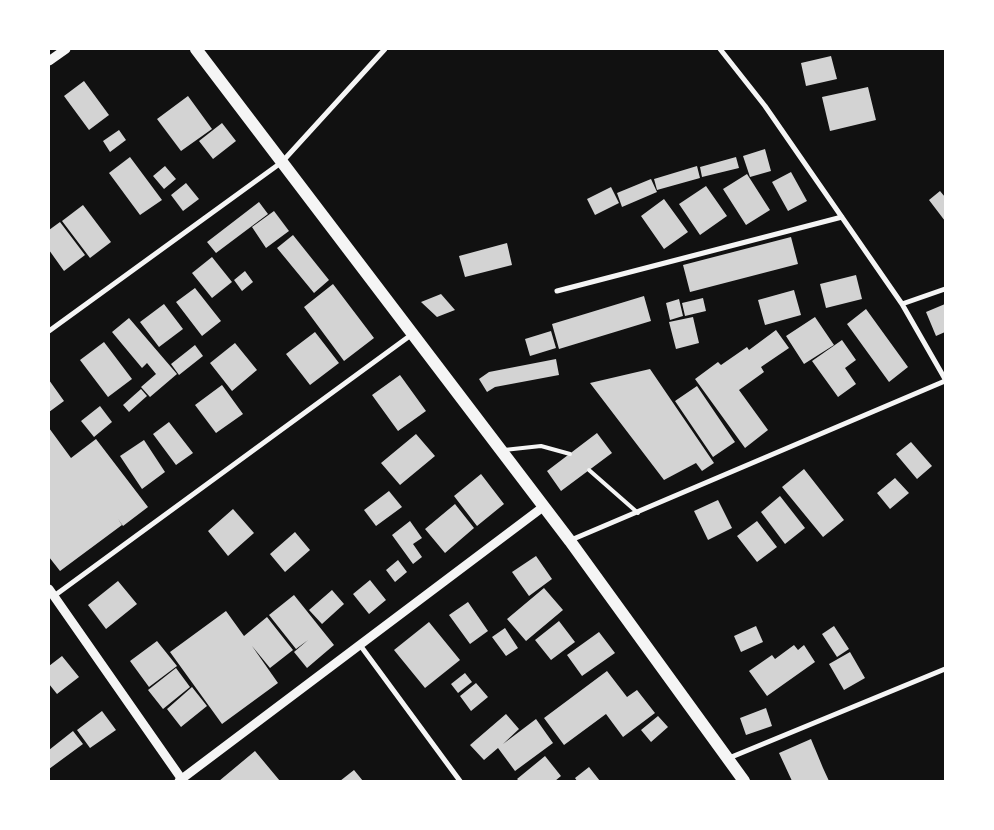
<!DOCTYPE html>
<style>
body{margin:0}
#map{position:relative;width:994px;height:830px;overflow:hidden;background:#111;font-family:"Nunito Sans",sans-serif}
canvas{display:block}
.frame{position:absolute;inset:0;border:50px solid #fff;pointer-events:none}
</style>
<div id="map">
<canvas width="994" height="830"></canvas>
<div class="frame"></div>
</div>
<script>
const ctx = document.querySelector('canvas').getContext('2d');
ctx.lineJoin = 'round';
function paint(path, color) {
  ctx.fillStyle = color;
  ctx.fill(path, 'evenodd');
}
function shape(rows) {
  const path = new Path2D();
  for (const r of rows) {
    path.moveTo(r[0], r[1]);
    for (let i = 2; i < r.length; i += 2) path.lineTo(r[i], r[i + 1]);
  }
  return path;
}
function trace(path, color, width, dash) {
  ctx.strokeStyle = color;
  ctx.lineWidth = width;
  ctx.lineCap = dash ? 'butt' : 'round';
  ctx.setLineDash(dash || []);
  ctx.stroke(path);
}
paint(shape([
 [831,56,837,79,806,86,801,63],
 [84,81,109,115,89,130,64,96],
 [868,87,876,120,830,131,822,97],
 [188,96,212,129,181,151,157,119],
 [222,123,236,141,213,159,199,141],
 [119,130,126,140,110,152,103,141],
 [765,149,771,171,750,177,743,156],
 [130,157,162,200,140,215,109,173],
 [736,157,739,168,702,177,700,167],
 [165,166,176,179,164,189,153,176],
 [697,166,700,178,657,190,654,179],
 [791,172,807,201,788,211,772,182],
 [747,174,770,210,746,225,723,189],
 [651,179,657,192,622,207,617,193],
 [186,183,199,199,183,211,171,195],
 [706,186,727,216,700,235,679,204],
 [611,187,619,203,595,215,587,199],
 [940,191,945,197,945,221,929,200],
 [664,199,688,232,664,249,641,216],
 [259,202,268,214,216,253,207,242],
 [83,205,111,242,90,258,62,221],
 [274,211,289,231,266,248,252,227],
 [60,222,85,255,64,271,49,250,49,230],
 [293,235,329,280,314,293,277,248],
 [791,237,798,264,690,292,683,265],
 [507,243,512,265,465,277,459,256],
 [212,257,232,282,212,298,192,273],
 [245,271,253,282,242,291,234,280],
 [856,275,862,299,826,308,820,284],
 [333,284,374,338,344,361,304,307],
 [195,288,221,321,202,336,176,302],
 [794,290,801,315,765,325,758,300],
 [441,294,455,310,437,317,421,302],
 [644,296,651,321,559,349,552,324],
 [703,298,706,311,685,316,682,303],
 [679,299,683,316,670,320,666,303],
 [164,304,183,329,159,347,140,322],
 [945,304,945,332,936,336,926,312],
 [866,309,908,367,889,382,847,324],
 [693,317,699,343,676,349,669,322],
 [815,317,834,345,804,364,786,336],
 [129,318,177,374,150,397,141,387,156,374,147,363,142,368,112,332],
 [776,330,789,348,761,367,764,372,739,390,768,430,745,448,695,379,718,362,721,365,747,347,749,350],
 [551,331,556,348,530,356,525,339],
 [315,332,339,363,310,385,286,354],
 [842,340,856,360,845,368,856,384,838,397,812,361],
 [104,342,132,379,108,397,80,360],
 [235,343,257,370,232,391,210,363],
 [195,345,203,356,179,375,171,364],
 [556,359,559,375,495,387,487,392,479,379,489,372],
 [650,369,714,463,702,471,696,463,664,480,590,383],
 [400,375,426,411,398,431,372,395],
 [49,380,64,401,49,412],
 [222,385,243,414,216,433,195,405],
 [697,386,735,442,713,457,675,401],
 [141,389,147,396,129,412,123,405],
 [100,406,112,422,94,437,81,421],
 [169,422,193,453,176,465,153,434],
 [49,428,71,458,96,439,148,507,123,526,118,519,122,525,60,571,49,557],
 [597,433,612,453,561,491,547,471],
 [416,434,435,456,400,485,381,463],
 [144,440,165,472,142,489,120,456],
 [911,442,932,466,917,479,896,454],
 [804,469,844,520,823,537,782,487],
 [481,474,504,504,477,526,454,496],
 [895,478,909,493,890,509,877,493],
 [389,491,402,507,376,526,364,510],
 [780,496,805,528,785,544,761,512],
 [718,500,732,528,708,540,694,511],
 [455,504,474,528,445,553,425,529],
 [233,509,254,533,228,556,208,531],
 [410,521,422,538,413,544,422,557,413,564,392,535],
 [757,521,777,547,757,562,737,536],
 [295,532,310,550,285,572,270,554],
 [536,556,552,579,529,596,512,572],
 [398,560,407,572,395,582,386,570],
 [370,580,386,600,369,614,353,594],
 [118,581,137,604,106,629,88,605],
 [544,588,563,610,526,641,507,619],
 [332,590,344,604,322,624,309,610],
 [294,595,334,645,307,668,294,652,308,640,296,649,269,615],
 [468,602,488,631,470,644,449,615],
 [226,611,244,636,267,617,293,650,270,668,252,646,278,683,222,724,170,652],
 [559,621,575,642,551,660,535,640],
 [429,622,460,660,425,688,394,650],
 [756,626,763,642,741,652,734,636],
 [834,626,849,649,837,657,822,634],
 [505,628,518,648,506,656,492,637],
 [599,632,615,653,582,676,567,655],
 [157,641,177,666,149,687,130,661],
 [794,645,798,650,804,645,815,662,767,696,749,671,772,655,775,659],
 [850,652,865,678,844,690,829,664],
 [62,656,79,677,57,694,49,684,49,666],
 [176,668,190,687,163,709,148,690],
 [607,671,627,697,637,690,655,713,623,737,606,714,564,745,544,718],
 [465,673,472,682,458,693,451,684],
 [476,683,488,697,471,711,460,696],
 [192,687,207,706,181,727,167,709],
 [766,708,772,726,746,735,740,718],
 [102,711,116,730,90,748,77,730],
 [506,714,519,729,503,744,536,719,553,743,515,771,498,748,484,760,470,745],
 [658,716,668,727,651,742,641,730],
 [73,731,83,744,49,769,49,750],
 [811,739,823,768,829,781,792,781,779,753],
 [255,751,280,781,219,781],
 [545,756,561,776,555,781,519,781,517,779],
 [589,767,600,781,577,781,575,778],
 [354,770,363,781,340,781]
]), '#d3d3d3');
trace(shape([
 [504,450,541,446,570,454],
 [589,470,638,513]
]), '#f5f5f5', 4);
trace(shape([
 [720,49,765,106,902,304,945,379],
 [557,291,842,217],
 [902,304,945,289],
 [49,331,282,162,385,49],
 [571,540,945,381],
 [54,596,411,335],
 [360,645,460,781],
 [729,758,945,669]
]), '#f5f5f5', 5);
trace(shape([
 [49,61,66,49],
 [49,589,183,781],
 [179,781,543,507]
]), '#f5f5f5', 9);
trace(shape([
 [196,49,570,541,744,781]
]), '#f5f5f5', 12);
</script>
